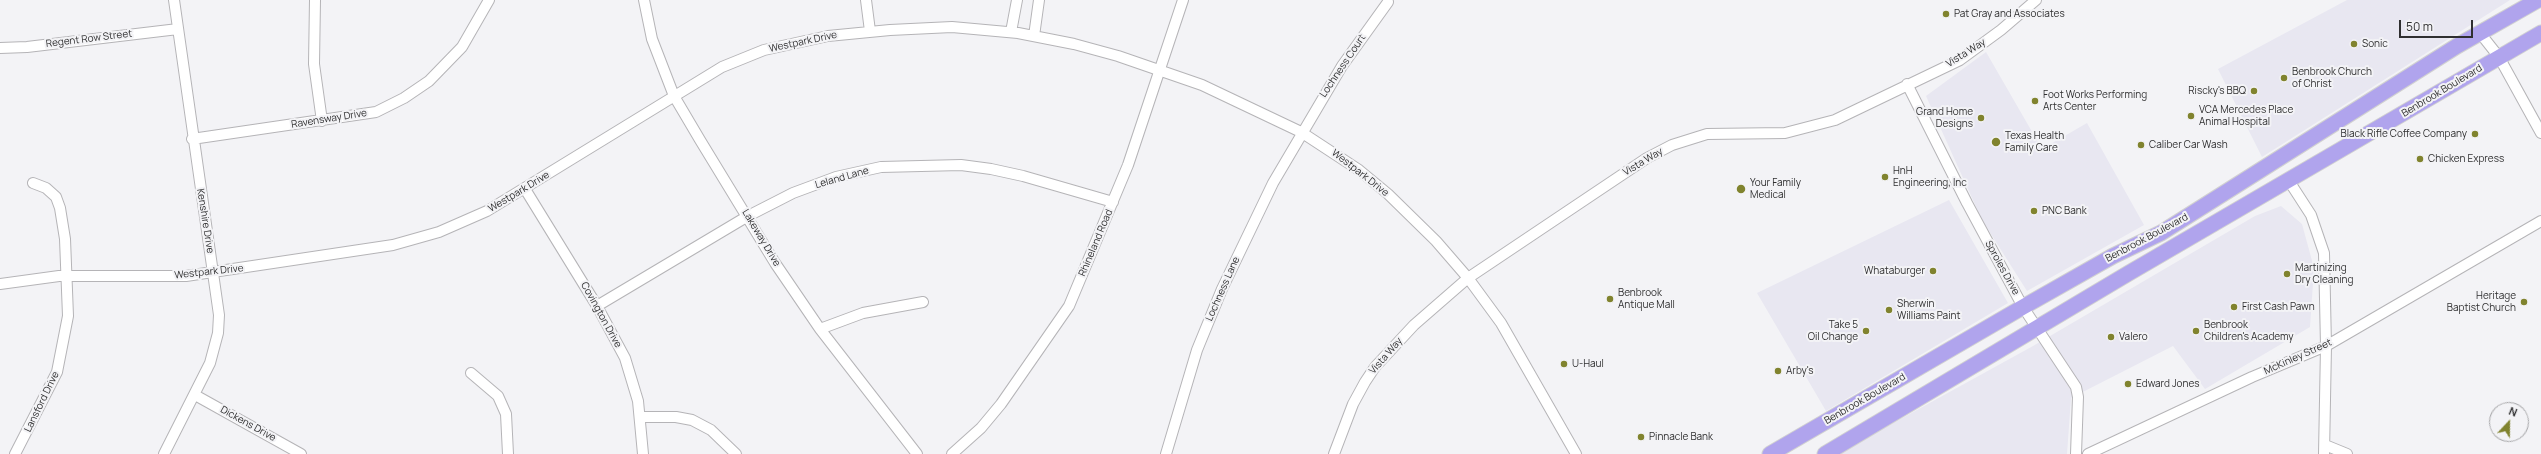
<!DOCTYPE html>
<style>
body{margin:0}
#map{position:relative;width:2541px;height:454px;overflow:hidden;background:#f3f3f6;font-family:Manrope,sans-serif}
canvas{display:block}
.north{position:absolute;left:2489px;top:402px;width:40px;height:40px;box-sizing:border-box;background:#f3f3f6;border:1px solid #a5a5a7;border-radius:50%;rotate:22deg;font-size:11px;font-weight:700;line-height:16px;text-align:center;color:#2f2f30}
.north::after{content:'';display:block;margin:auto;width:14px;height:18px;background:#80832e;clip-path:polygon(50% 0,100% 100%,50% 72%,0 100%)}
.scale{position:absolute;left:2399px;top:20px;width:74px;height:18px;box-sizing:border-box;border:2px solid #2f2f30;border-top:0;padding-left:5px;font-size:12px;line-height:14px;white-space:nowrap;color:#2f2f30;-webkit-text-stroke:3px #f3f3f6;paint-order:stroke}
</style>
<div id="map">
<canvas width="2541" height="454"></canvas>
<div class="north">N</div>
<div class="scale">50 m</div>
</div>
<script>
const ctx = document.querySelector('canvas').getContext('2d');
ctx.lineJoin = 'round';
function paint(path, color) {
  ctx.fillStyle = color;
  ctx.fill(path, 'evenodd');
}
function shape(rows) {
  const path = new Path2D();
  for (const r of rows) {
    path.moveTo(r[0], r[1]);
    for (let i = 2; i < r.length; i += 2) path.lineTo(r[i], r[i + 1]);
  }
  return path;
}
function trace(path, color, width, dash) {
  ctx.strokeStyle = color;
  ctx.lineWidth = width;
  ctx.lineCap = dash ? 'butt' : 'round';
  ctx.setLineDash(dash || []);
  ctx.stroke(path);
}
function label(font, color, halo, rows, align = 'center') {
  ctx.font = font + ' Manrope,sans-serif';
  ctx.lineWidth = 4;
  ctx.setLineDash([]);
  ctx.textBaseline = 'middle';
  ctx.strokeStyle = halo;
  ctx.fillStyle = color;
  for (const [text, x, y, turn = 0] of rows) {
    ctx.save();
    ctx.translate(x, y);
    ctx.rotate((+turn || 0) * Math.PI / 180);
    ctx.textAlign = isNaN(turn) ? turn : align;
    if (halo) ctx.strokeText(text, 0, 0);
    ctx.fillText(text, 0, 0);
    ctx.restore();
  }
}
paint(shape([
 [2347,0,2510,0,2262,157,2218,69],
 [1986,52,2042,149,2087,123,2144,225,2027,291,1982,220,1926,96],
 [1949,200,2008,303,1826,411,1757,293],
 [2281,206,2302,224,2314,268,2310,327,2205,389,2173,346,2071,398,2067,454,1837,454,2033,346,2255,216]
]), '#e8e7f1');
const minor = shape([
 [315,0,314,64,322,121],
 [644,0,652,39,674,96,700,140,775,263,820,329,917,454],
 [866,0,870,31],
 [1011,32,1017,0],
 [2480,33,2499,57,2541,133],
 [1034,36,1039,0],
 [0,48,27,47,178,29],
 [1907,84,1967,203,2023,307,2076,387,2078,397,2076,454],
 [192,139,376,112,404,98,429,81,462,47,489,0],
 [2289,181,2311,215,2324,253,2326,346,2324,454],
 [525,189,597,306,625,358,638,401,643,454],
 [0,284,59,276,186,276,393,245,439,232,487,211,722,67,764,50,828,36,890,30,952,27,1018,33,1074,44,1118,56,1202,85,1301,132,1359,170,1388,194,1436,241,1468,278,1501,323,1576,454],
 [597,306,748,216,793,193,836,177,881,167,961,165,991,169,1023,176,1113,202],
 [820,329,863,313,923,302],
 [471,373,498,396,506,414,508,454],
 [195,395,301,454],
 [641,417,676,417,692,420,711,430,736,454],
 [2325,445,2347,454],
 [15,454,57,372,68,316,65,239,60,208,56,197,46,188,33,183],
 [164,454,210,363,218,333,219,315,174,0],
 [952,454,981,428,1001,404,1069,306,1128,165,1183,0],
 [1166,454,1197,350,1222,289,1273,183,1342,66,1388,2],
 [1334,454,1353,404,1365,382,1375,367,1414,325,1468,278,1647,158,1672,145,1707,134,1785,133,1835,120,1960,60,2001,30,2036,0],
 [2088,454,2252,377,2326,346,2541,221]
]);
const highway = shape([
 [1770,454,2023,307,2113,256,2161,233,2457,46,2538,0],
 [1825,454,2129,273,2541,33]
]);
trace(minor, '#b5b4b7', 12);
trace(highway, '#d1d1d1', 17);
trace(minor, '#fff', 10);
trace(highway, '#b0a4ed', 15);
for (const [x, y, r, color] of [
 [1946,14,4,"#80832e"],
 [2354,44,4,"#80832e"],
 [2284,78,4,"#80832e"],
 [2254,91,4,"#80832e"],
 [2035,101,4,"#80832e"],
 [2191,116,4,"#80832e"],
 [1981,118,4,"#80832e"],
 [2475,134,4,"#80832e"],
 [1996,142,5,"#80832e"],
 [2141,145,4,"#80832e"],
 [2420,159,4,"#80832e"],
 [1885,177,4,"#80832e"],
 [1741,189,5,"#80832e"],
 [2034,211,4,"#80832e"],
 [1933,271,4,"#80832e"],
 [2287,274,4,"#80832e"],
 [1610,299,4,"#80832e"],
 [2524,302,4,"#80832e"],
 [2234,307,4,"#80832e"],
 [1889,310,4,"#80832e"],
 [1866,331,4,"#80832e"],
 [2196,331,4,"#80832e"],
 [2111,337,4,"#80832e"],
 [1564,364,4,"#80832e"],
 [1778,371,4,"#80832e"],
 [2128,384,4,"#80832e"],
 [1641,437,4,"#80832e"]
]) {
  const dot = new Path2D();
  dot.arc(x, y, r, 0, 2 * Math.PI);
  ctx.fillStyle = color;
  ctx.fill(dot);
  trace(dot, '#f3f3f6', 1.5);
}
label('10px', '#2f2f30', '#f3f3f6', [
 ["Pat Gray and Associates",1954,14],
 ["Sonic",2362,44],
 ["Benbrook Church",2292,72],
 ["of Christ",2292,84],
 ["Riscky's BBQ",2246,91,"right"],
 ["Foot Works Performing",2043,95],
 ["Arts Center",2043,107],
 ["VCA Mercedes Place",2199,110],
 ["Animal Hospital",2199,122],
 ["Grand Home",1973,112,"right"],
 ["Designs",1973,124,"right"],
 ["Black Rifle Coffee Company",2467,134,"right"],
 ["Texas Health",2005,136],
 ["Family Care",2005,148],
 ["Caliber Car Wash",2149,145],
 ["Chicken Express",2428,159],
 ["HnH",1893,171],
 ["Engineering, Inc",1893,183],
 ["Your Family",1750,183],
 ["Medical",1750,195],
 ["PNC Bank",2042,211],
 ["Martinizing",2295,268],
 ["Dry Cleaning",2295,280],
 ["Whataburger",1925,271,"right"],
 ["Benbrook",1618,293],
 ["Antique Mall",1618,305],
 ["Heritage",2516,296,"right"],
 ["Baptist Church",2516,308,"right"],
 ["Sherwin",1897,304],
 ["Williams Paint",1897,316],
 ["First Cash Pawn",2242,307],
 ["Take 5",1858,325,"right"],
 ["Oil Change",1858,337,"right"],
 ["Benbrook",2204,325],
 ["Children's Academy",2204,337],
 ["Valero",2119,337],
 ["U-Haul",1572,364],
 ["Arby's",1786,371],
 ["Edward Jones",2136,384],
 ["Pinnacle Bank",1649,437]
], 'left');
label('10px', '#2f2f30', '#f3f3f6', [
 ["Regent Row Street",89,39,-7],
 ["Westpark Drive",803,42,-12],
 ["Vista Way",1966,53,-32],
 ["Lochness Court",1343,66,-56],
 ["Benbrook Boulevard",2442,91,-31],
 ["Ravensway Drive",329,119,-9],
 ["Vista Way",1643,162,-31],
 ["Westpark Drive",1360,173,38],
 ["Leland Lane",842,178,-16],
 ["Westpark Drive",519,192,-31],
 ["Kenshire Drive",205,221,81],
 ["Lakeway Drive",761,238,59],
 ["Benbrook Boulevard",2147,238,-28],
 ["Rhineland Road",1096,243,-67],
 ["Sproles Drive",2002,268,61],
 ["Westpark Drive",209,272,-6],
 ["Lochness Lane",1223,289,-66],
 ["Covington Drive",601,315,61],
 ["Vista Way",1386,356,-49],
 ["McKinley Street",2298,357,-24],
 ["Benbrook Boulevard",1865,399,-30],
 ["Lansford Drive",42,402,-64],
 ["Dickens Drive",248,424,29]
]);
</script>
